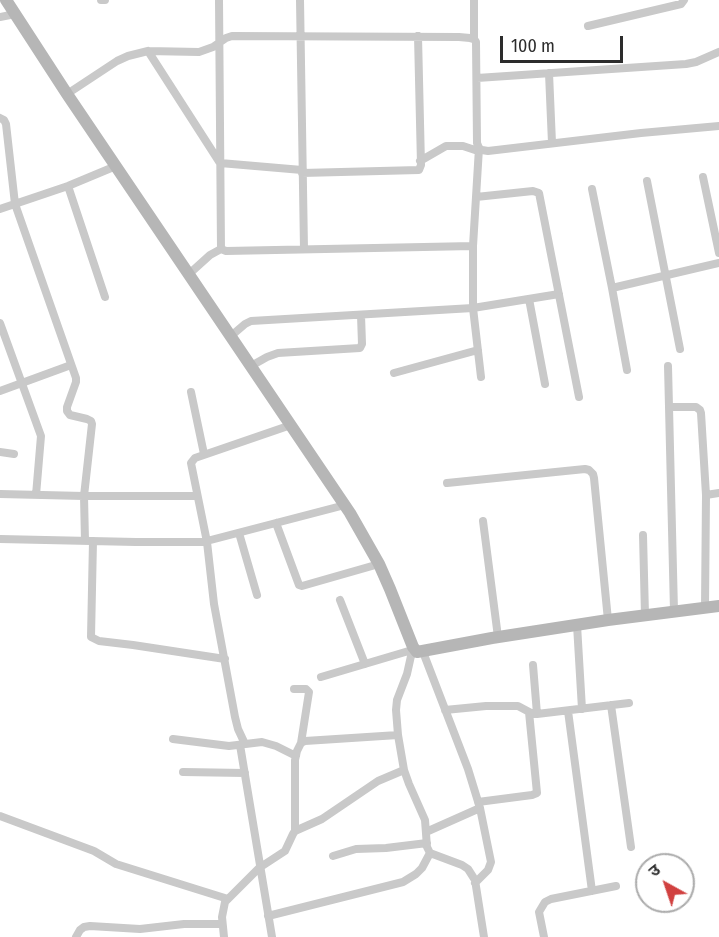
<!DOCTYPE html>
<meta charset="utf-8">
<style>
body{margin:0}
#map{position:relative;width:719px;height:937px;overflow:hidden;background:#fff;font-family:"Fira Sans Condensed","Noto Sans Devanagari",sans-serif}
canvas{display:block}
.north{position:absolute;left:635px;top:853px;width:60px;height:60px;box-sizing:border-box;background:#fff;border:2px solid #ababab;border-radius:50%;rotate:320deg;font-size:16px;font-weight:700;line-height:24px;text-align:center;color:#2c2c2c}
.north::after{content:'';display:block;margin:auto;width:21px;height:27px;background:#d14140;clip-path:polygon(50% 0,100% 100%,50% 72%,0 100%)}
.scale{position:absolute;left:500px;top:36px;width:123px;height:27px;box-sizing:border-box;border:3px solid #2c2c2c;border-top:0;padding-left:8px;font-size:18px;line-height:21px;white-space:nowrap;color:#2c2c2c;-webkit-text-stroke:4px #fff;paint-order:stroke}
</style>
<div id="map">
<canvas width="719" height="937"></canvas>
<div class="north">उ</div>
<div class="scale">100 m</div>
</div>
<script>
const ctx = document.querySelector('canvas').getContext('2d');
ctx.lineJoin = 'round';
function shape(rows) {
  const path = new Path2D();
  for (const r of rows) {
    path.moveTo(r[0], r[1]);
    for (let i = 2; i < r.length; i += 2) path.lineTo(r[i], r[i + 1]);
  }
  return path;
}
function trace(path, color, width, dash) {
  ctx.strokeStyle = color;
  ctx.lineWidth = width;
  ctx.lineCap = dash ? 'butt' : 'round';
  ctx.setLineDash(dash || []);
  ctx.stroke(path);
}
trace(shape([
 [101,0,105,0],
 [219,0,221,249,226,251,473,246],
 [300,0,304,249],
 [0,17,15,14],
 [588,26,681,4,684,0],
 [474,39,474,0],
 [148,51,220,163,302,170],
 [549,73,552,143],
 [477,78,686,64,696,62,719,52],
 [67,94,117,61,128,56,148,51,199,52,213,47,226,38,232,36,459,37,470,38,474,39,476,42,477,143,479,148,482,150,488,151,641,133,719,126],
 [0,118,4,120,6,124,15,204,76,378,76,382,67,407,67,411,70,415,87,419,91,421,92,424,84,496,85,541],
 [479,148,473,246,473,308,481,377],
 [420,161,446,146,463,146,478,151],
 [302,173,419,170,421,165,418,36],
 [703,177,719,253],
 [647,181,680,349],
 [68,186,105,297],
 [592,189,612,288],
 [476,197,533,191,539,193,579,397],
 [0,209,68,186,116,166],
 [189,274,210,255,221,249],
 [529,299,545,384],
 [0,323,41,436,36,495],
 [231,336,245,324,251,321,473,308,559,294],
 [251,366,267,357,278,353,360,348,362,344,361,315],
 [668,366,674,611],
 [627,370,612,288,719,263],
 [394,373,478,350],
 [0,391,71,365],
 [191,392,204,454],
 [669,407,696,407,700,410,701,413,706,495,705,607],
 [0,452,14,454],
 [447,483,585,469,589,470,593,474,594,478,608,620],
 [0,494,84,496,197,496],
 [706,495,719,493],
 [483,521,498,637],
 [276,523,299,585,302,586,379,564],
 [239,533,257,595],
 [643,535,645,615],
 [0,539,136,542,203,542,345,505],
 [93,541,91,637,99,641,133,645,225,659],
 [340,600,365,664],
 [577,625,582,709],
 [413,647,407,674,397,700,396,710,398,735,404,770,409,784,425,820,427,847,430,853,462,865,468,869,475,880,484,937],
 [423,652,468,769,480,808,491,862,488,870,475,883],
 [533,665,537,714],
 [321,677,412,650],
 [294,689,306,689,309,692,301,743],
 [611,705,631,847],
 [445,710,486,706,518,706,533,714,537,714,629,703],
 [568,711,592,891],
 [173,739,229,746,262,742,276,746,296,756],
 [245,744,238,729,235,717,214,604,207,542,191,463,195,458,291,425],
 [240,745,272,937],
 [183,772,245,773],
 [478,802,532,795,537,793,529,712],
 [0,816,94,851,116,864,228,899],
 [295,831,295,760,297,751,301,743,305,741,398,735],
 [426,832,480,808],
 [333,856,356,849,386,848,427,843],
 [268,916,403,882,416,874,422,868,430,853],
 [76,937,80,930,84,927,90,926,140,929,184,924,222,924],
 [224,937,222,917,225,902,259,868,285,851,293,834,295,831,322,819,378,781,404,770],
 [544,937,539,912,545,902,551,899,616,886]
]), '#c9c9c9', 8);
trace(shape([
 [6,0,67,94,350,513,379,564,390,589,413,647,417,652,492,638,608,620,719,606]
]), '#b6b6b6', 12);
</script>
